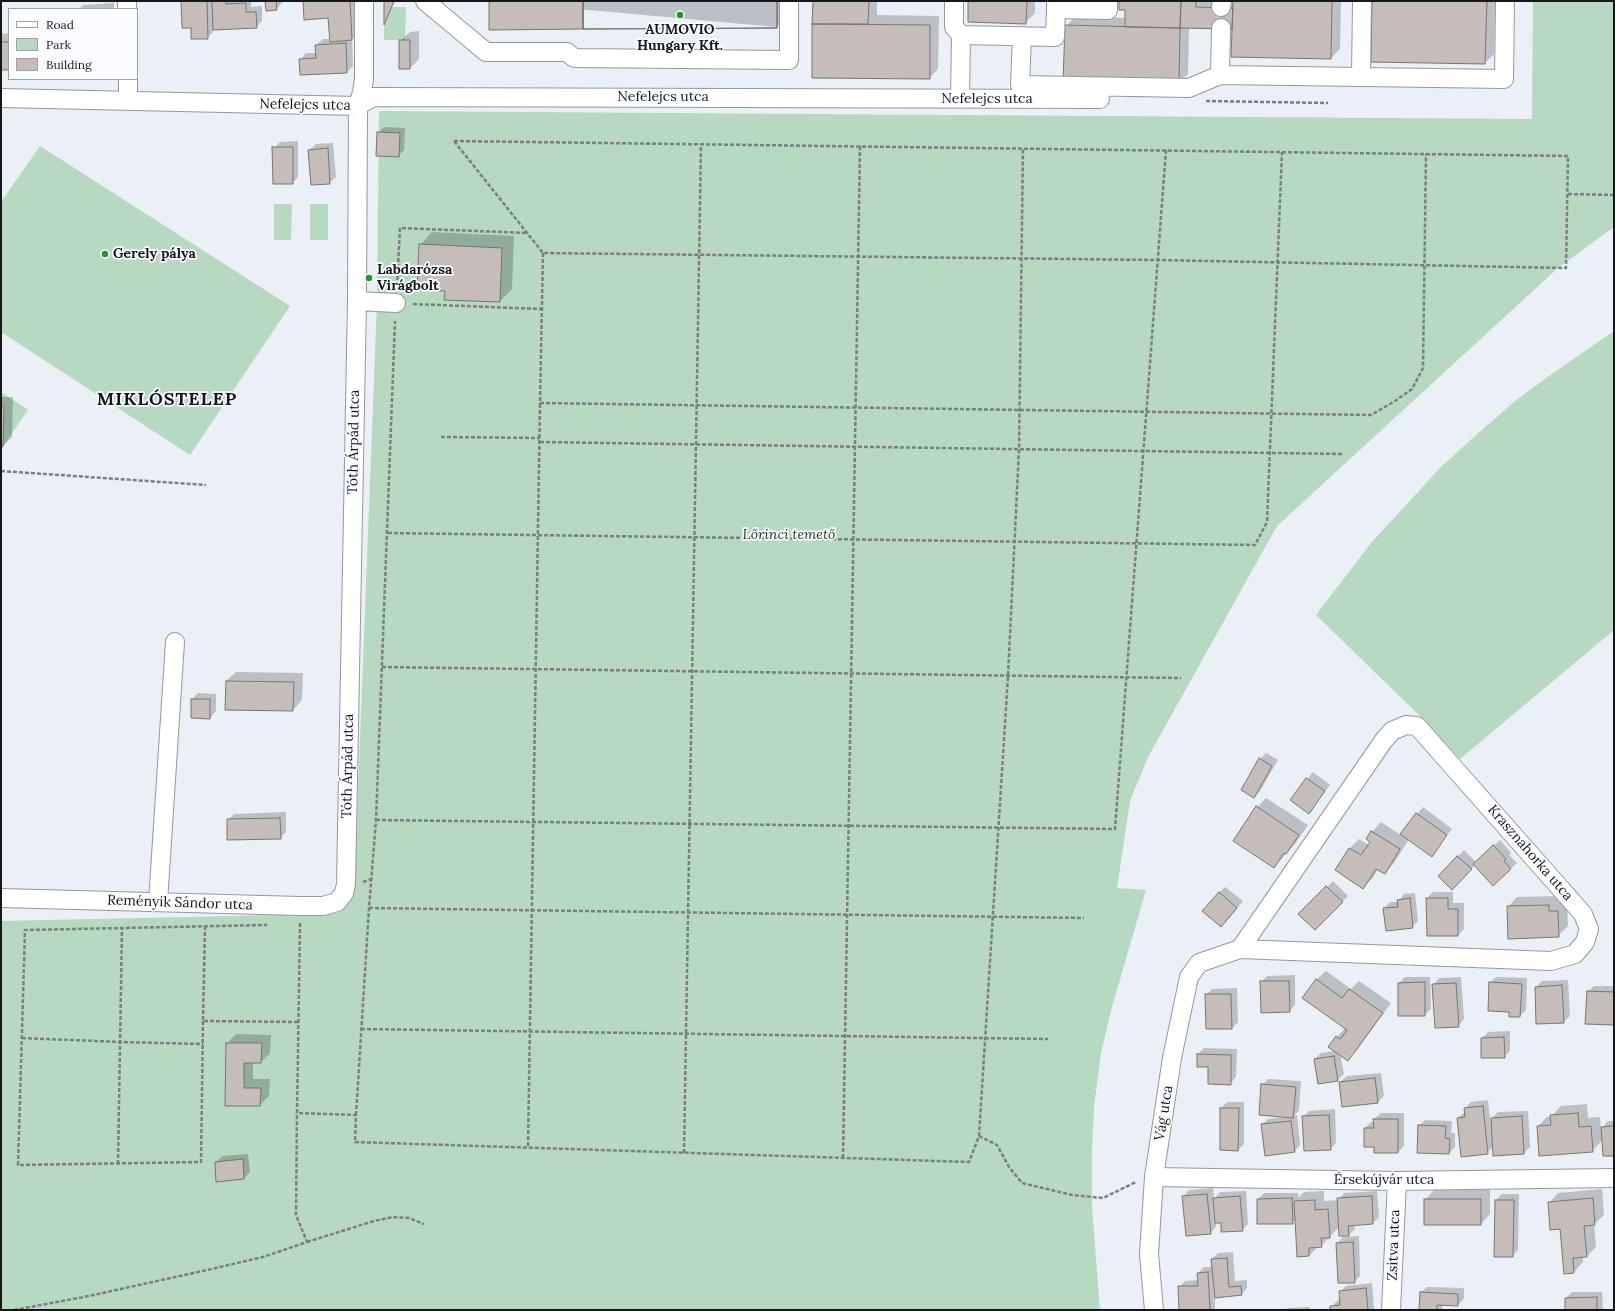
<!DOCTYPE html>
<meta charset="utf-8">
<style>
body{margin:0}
#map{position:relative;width:1615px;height:1311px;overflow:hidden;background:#ebeff6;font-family:Lora,serif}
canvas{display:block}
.frame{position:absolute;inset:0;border:2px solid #161719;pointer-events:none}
.legend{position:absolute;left:8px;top:8px;width:130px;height:72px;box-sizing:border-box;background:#fbfcff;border:1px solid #9fa0a3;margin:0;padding:5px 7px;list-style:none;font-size:12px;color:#161719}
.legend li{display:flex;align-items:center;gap:8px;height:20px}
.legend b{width:20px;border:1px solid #9fa0a3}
</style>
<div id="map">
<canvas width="1615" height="1311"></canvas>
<div class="frame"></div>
<ul class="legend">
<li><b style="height:5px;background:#fff"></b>Road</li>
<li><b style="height:11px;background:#b7d8c1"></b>Park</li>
<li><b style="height:11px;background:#c5bdba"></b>Building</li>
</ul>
</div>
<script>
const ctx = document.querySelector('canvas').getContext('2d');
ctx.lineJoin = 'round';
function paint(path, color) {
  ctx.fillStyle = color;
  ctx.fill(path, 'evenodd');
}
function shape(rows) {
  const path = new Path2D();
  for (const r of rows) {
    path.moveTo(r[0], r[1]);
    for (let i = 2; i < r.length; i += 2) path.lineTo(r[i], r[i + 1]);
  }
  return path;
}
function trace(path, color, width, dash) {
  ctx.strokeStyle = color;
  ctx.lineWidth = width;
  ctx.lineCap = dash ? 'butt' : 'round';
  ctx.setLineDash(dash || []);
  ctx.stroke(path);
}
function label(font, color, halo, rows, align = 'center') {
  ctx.font = font + ' Lora,serif';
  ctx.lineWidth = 3.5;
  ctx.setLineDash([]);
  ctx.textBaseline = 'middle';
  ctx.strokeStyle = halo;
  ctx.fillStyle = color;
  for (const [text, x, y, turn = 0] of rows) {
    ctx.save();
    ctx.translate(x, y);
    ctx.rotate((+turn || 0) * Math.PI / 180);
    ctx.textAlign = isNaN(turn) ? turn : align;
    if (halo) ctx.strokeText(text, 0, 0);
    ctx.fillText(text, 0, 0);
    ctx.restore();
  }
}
paint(shape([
 [1533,1,1614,1,1614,227,1559,267,1277,526,1148,757,1130,801,1117,888,1146,890,1112,1007,1101,1053,1094,1107,1092,1151,1092,1207,1100,1310,1,1310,1,921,324,914,344,907,354,893,377,302,379,111,1532,119],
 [391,7,406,7,405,40,384,40,384,25],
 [40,146,290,306,190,455,1,332,1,202],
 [274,204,292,204,291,240,274,240],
 [310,204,328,204,328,240,310,240],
 [1614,331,1614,630,1460,759,1424,720,1316,615,1371,543,1441,467,1475,436,1514,402,1553,373],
 [1,392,28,410,1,449]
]), '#b7d8c1');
paint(shape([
 [182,1,251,1,251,7,262,6,262,21,256,27,213,29,213,32,207,38,192,27],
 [266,1,284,1,276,9],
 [304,1,359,1,361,30,352,39,353,66,347,72,300,60,306,53,317,53,316,45,323,39,331,39,329,17],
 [385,1,395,1,385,22],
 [490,1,789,1,789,15,776,27],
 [814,1,877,1,877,15,939,16,938,69,929,78,813,77],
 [969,1,1035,1,1035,13,1025,23],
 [1120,1,1341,1,1340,49,1331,58,1233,26,1189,27,1188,74,1178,83,1066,26,1075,17,1126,18,1126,9],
 [1373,1,1495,1,1494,54,1485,63],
 [114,3,114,9,79,9,83,5],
 [419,31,419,59,410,68,400,68,400,41,410,32],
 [9,33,9,69,1,69,1,34],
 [384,127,405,128,404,150,398,156,378,133],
 [298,141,298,177,292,183,274,148,280,142],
 [333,143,336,177,329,183,309,150,316,144],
 [432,232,514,236,512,289,500,301,446,290,420,245],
 [1,397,13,397,12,437,3,446,1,446],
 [236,672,303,673,302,700,293,710,226,681],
 [198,693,216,694,216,711,210,718,192,699],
 [1266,753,1278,760,1260,791,1254,797,1260,759],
 [1313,772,1330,785,1309,812,1291,800],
 [1266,798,1308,825,1295,844,1274,867,1257,807],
 [1423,807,1452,829,1431,855,1409,839,1394,863,1385,873,1378,869,1373,878,1363,887,1336,870,1350,848,1359,839,1369,845,1371,841,1372,832,1381,822,1401,835],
 [286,812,286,832,280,838,228,820,234,814],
 [1500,840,1511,853,1509,855,1517,863,1493,884,1475,865,1452,889,1439,876,1464,850,1476,862],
 [1333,881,1348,896,1315,929,1300,914],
 [1225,887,1243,901,1227,920,1219,893],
 [1433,892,1453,892,1453,903,1464,903,1464,929,1458,935,1427,898],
 [1415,893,1418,921,1412,927,1384,908,1390,902,1398,902,1404,894],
 [1558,896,1558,902,1567,902,1568,926,1558,936,1508,907,1517,897],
 [1326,971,1351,989,1359,981,1391,1003,1357,1050,1348,1060,1340,1054,1344,1074,1337,1080,1315,1059,1321,1053,1335,1051,1329,1046,1345,1028,1316,980],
 [1295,975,1295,1005,1289,1011,1261,982,1267,976],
 [1405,977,1430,977,1431,1009,1424,1015,1399,983],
 [1461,977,1464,1019,1458,1026,1433,985,1439,978],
 [1496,977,1527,978,1526,1010,1520,1016,1510,1016,1510,1011,1490,983],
 [1568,980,1570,1016,1563,1022,1536,987,1542,981],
 [1594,986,1614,986,1614,1024,1588,992],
 [1237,988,1238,1022,1232,1028,1206,995,1212,989],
 [1510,1031,1510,1051,1504,1057,1482,1038,1488,1032],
 [236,1034,271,1035,270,1053,261,1062,253,1062,253,1079,270,1079,269,1096,260,1105,226,1105,227,1043],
 [1204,1048,1237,1049,1236,1077,1230,1084,1209,1066,1198,1066,1198,1054],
 [1381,1073,1384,1096,1378,1102,1340,1082,1347,1076],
 [1268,1079,1301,1081,1299,1110,1294,1116,1297,1115,1300,1145,1294,1151,1262,1125,1268,1119,1284,1117,1262,1085],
 [1488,1100,1490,1120,1498,1112,1528,1111,1530,1147,1524,1153,1493,1147,1487,1153,1458,1118,1465,1112,1465,1108,1471,1102],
 [1227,1102,1244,1102,1244,1144,1238,1150,1221,1108],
 [1587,1104,1588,1118,1600,1117,1601,1129,1608,1121,1614,1121,1614,1155,1603,1140,1592,1151,1538,1126,1547,1117,1551,1117,1561,1106],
 [1335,1109,1336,1143,1330,1149,1303,1117,1309,1111],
 [1381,1113,1404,1113,1404,1146,1398,1152,1375,1146,1365,1128,1371,1122,1375,1122,1374,1119],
 [1425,1120,1452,1121,1451,1133,1455,1133,1455,1147,1449,1153,1419,1126],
 [248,1154,250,1172,244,1178,217,1181,216,1162,222,1156],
 [1213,1188,1214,1199,1220,1192,1246,1191,1248,1224,1242,1230,1222,1222,1216,1222,1216,1227,1210,1233,1183,1197,1189,1190],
 [1602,1189,1604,1215,1594,1224,1596,1247,1587,1256,1583,1257,1583,1262,1574,1272,1565,1273,1560,1228,1549,1203,1558,1193],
 [1434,1190,1490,1190,1490,1214,1481,1224,1425,1200],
 [1324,1191,1324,1201,1338,1200,1344,1193,1377,1191,1379,1217,1373,1223,1354,1224,1355,1229,1349,1235,1340,1226,1321,1246,1318,1247,1309,1256,1296,1219,1292,1223,1258,1199,1264,1193,1298,1193,1298,1198,1304,1192],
 [1502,1194,1519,1194,1518,1250,1512,1256,1496,1200],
 [1359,1236,1360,1276,1354,1282,1339,1282,1337,1243,1343,1237],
 [1233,1252,1235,1281,1247,1280,1247,1288,1241,1294,1215,1297,1215,1310,1180,1310,1179,1287,1185,1281,1198,1280,1198,1273,1204,1267,1213,1267,1212,1259,1218,1253],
 [1372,1283,1374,1309,1373,1310,1331,1310,1331,1307,1337,1301,1341,1300,1340,1292,1346,1286],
 [1427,1287,1464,1288,1464,1298,1458,1305,1442,1304,1442,1310,1420,1310,1420,1293],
 [1572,1292,1602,1292,1603,1310,1566,1310,1566,1298],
 [1310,1307,1310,1310,1285,1310,1288,1308]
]), '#0003');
const building = shape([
 [181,1,207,1,208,39,191,39,191,28,182,28,181,1],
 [212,1,226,1,226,4,246,3,246,12,256,12,257,28,213,30,212,1],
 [265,1,276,1,277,10,266,11,265,1],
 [303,1,350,1,352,40,330,42,328,18,304,20,303,1],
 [384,1,394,1,384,25,384,1],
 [489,1,583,1,583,29,489,30,489,1],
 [583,1,777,1,777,28,583,29,583,1],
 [583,1,777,1,777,28,583,29,583,1],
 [813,1,869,1,868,24,812,24,813,1],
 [968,1,1027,1,1026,24,968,22,968,1],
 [1119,1,1181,1,1180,28,1125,27,1125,10,1119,10,1119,1],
 [1181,1,1196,1,1196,7,1233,8,1232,29,1180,28,1181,1],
 [1233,1,1332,1,1331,59,1231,57,1233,1],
 [1372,1,1487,1,1485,64,1371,62,1372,1],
 [812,24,930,25,930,79,812,78,812,24],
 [1065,25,1180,28,1179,84,1063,82,1065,25],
 [399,40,410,40,410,69,399,69,399,40],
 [1,42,9,42,9,70,1,70,1,42],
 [346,43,347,73,300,75,299,59,316,58,315,45,346,43],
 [377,132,400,133,399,157,376,156,377,132],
 [272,147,293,147,293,184,273,184,272,147],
 [328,148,330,184,311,185,308,150,328,148],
 [419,244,502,248,500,302,444,300,445,291,417,290,419,244],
 [1,406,4,406,3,447,1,447,1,406],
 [226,681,294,682,293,711,225,710,226,681],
 [191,699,210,699,210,719,191,718,191,699],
 [1259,758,1272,766,1254,798,1241,790,1259,758],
 [1306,778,1325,791,1309,814,1290,800,1306,778],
 [1256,806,1299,835,1286,854,1284,853,1274,868,1233,841,1256,806],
 [1416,813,1447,835,1432,857,1400,834,1416,813],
 [280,818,281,839,227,840,227,819,280,818],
 [1371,831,1400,849,1385,874,1376,869,1363,889,1335,870,1349,848,1361,855,1370,842,1366,839,1371,831],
 [1493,845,1506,859,1504,861,1511,869,1493,886,1473,864,1493,845],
 [1457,856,1472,869,1452,890,1438,876,1457,856],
 [1326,886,1343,902,1315,930,1298,914,1326,886],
 [1219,892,1237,908,1221,927,1202,911,1219,892],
 [1410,898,1413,928,1386,931,1383,908,1398,907,1397,900,1410,898],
 [1426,898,1448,898,1448,909,1458,909,1458,936,1427,936,1426,898],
 [1549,905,1549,911,1558,911,1559,937,1508,939,1507,906,1549,905],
 [1316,979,1342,998,1349,989,1383,1013,1348,1061,1328,1047,1336,1036,1340,1039,1347,1030,1302,998,1316,979],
 [1260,981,1289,981,1290,1012,1261,1013,1260,981],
 [1425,982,1425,1016,1398,1016,1398,983,1425,982],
 [1489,982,1522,984,1520,1017,1509,1017,1509,1012,1488,1011,1489,982],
 [1456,983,1459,1027,1435,1028,1432,984,1456,983],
 [1562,985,1564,1023,1536,1024,1535,987,1562,985],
 [1587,991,1614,992,1614,1025,1585,1024,1587,991],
 [1205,994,1231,994,1232,1029,1206,1029,1205,994],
 [1504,1037,1505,1058,1481,1058,1481,1038,1504,1037],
 [226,1043,262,1043,261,1063,244,1063,244,1088,261,1088,260,1106,225,1106,226,1043],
 [1197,1054,1231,1055,1231,1085,1208,1084,1208,1067,1197,1067,1197,1054],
 [1334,1056,1338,1081,1318,1084,1314,1059,1334,1056],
 [1375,1078,1378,1103,1342,1107,1339,1082,1375,1078],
 [1261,1084,1296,1087,1293,1118,1259,1115,1261,1084],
 [1483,1106,1488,1154,1461,1157,1457,1118,1465,1117,1464,1108,1483,1106],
 [1220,1108,1239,1108,1238,1151,1220,1150,1220,1108],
 [1578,1113,1579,1127,1591,1126,1593,1152,1539,1156,1537,1126,1551,1125,1550,1115,1578,1113],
 [1329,1115,1331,1150,1304,1151,1302,1116,1329,1115],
 [1522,1116,1524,1154,1493,1156,1491,1118,1522,1116],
 [1373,1119,1398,1119,1398,1153,1374,1153,1374,1147,1364,1147,1364,1128,1374,1128,1373,1119],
 [1291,1121,1295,1152,1265,1156,1261,1124,1291,1121],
 [1418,1125,1446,1126,1445,1138,1450,1139,1449,1154,1417,1153,1418,1125],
 [1614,1126,1614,1156,1603,1156,1601,1127,1614,1126],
 [243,1159,244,1179,216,1182,215,1162,243,1159],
 [1207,1194,1211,1234,1186,1236,1182,1196,1207,1194],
 [1240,1196,1243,1231,1221,1232,1221,1223,1215,1223,1213,1198,1240,1196],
 [1372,1196,1373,1224,1348,1226,1349,1236,1339,1236,1337,1198,1372,1196],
 [1292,1198,1293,1224,1257,1224,1257,1199,1292,1198],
 [1593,1198,1595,1225,1584,1226,1587,1257,1573,1258,1574,1273,1564,1274,1560,1229,1550,1230,1548,1202,1593,1198],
 [1424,1199,1481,1199,1481,1225,1424,1225,1424,1199],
 [1315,1200,1315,1210,1328,1209,1330,1238,1321,1238,1322,1247,1309,1248,1309,1256,1297,1257,1294,1201,1315,1200],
 [1495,1200,1514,1200,1513,1257,1494,1257,1495,1200],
 [1353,1242,1355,1283,1338,1283,1336,1243,1353,1242],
 [1227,1258,1229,1287,1241,1286,1242,1295,1215,1298,1211,1259,1227,1258],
 [1208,1272,1210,1310,1179,1310,1178,1286,1198,1286,1197,1273,1208,1272],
 [1366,1288,1368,1310,1330,1310,1330,1306,1340,1305,1339,1291,1366,1288],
 [1420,1292,1458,1294,1458,1306,1437,1305,1437,1310,1419,1310,1420,1292],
 [1597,1297,1597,1310,1565,1310,1565,1298,1597,1297]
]);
paint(building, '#c5bdba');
trace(building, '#7a7370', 1);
const minor = shape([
 [127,1,127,9],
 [425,1,486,52,567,52,574,58,789,60,789,1],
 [954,1,954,27,961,35],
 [1056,1,1056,9,1108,10,1108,1],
 [1221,7,1222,1],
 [1221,28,1220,75,1504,79,1505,1],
 [1022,36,1020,85,1189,88,1220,75],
 [1361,77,1362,1],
 [128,79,128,100],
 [1,98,358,106,373,97,1100,99],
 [960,99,961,35,1055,37,1056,9],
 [357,301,396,303],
 [1,898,300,906,323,906,337,902,344,893,346,884,357,301,358,106,362,92,364,79,364,1],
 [158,902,175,642],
 [1154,1177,1397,1181,1614,1178],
 [1154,1310,1149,1254,1154,1177,1172,1058,1189,977,1199,963,1240,949,1551,961,1575,954,1585,942,1589,929,1583,914,1417,726,1406,725,1392,731,1384,740,1240,949],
 [1391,1310,1397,1181]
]);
trace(minor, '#94989e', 20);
trace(shape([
 [1206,101,1328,103],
 [454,141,1568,156,1566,268,1157,260,543,253,454,141],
 [1568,194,1614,195],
 [543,253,540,403,1371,415,1395,401,1412,389,1423,368,1426,154],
 [397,286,400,228,527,233],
 [413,304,541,309],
 [441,437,540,438],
 [540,442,1343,454],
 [1,471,206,485],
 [388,533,1255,545,1267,522,1282,152],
 [382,667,1181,678],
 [376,820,1115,829,1166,150],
 [363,882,371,879],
 [369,908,1084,918],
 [300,923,297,1113,356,1115,355,1142,969,1162,979,1136,1008,676,1019,449,1023,148],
 [205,926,203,1021,299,1022],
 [203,1021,201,1162,18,1165,25,930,267,925],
 [361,1029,1048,1039],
 [22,1038,120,1042,203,1044],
 [356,1115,369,908,376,820,395,321],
 [979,1136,997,1145,1009,1167,1022,1183,1072,1195,1103,1198,1136,1182],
 [528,1146,540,403],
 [684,1153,701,144],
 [843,1158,860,146],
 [118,1164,122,928],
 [307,1242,374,1221,393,1217,409,1218,424,1224],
 [14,1310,89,1296,207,1270,263,1257,307,1242,296,1215,297,1113]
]), '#7b7e82', 2.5, [4, 2]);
trace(minor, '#fff', 18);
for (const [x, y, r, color] of [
 [680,15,4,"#209728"],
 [105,254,4,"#209728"],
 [369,278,4,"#209728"]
]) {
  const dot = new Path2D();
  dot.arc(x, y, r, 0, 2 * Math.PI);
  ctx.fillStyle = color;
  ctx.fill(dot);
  trace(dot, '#fbfcff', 1.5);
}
label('bold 14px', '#161719', '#fbfcff', [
 ["AUMOVIO",680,30,"center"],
 ["Hungary Kft.",680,46,"center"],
 ["Gerely pálya",113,254],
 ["Labdarózsa",377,270],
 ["Virágbolt",377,286]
], 'left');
label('14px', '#161719', '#fbfcff', [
 ["Nefelejcs utca",663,97],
 ["Nefelejcs utca",987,99],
 ["Nefelejcs utca",305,105,1],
 ["Tóth Árpád utca",354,442,-89],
 ["Tóth Árpád utca",348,766,-89],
 ["Krasznahorka utca",1530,853,49],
 ["Reményik Sándor utca",180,903,2],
 ["Vág utca",1164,1113,-81],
 ["Érsekújvár utca",1384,1180],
 ["Zsitva utca",1394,1245,-88]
]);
label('italic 14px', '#0e351f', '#fbfcff', [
 ["Lőrinci temető",789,535]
]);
ctx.letterSpacing = '1px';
label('bold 18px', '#161719', '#fbfcff', [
 ["MIKLÓSTELEP",167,400]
]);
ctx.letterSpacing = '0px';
</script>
